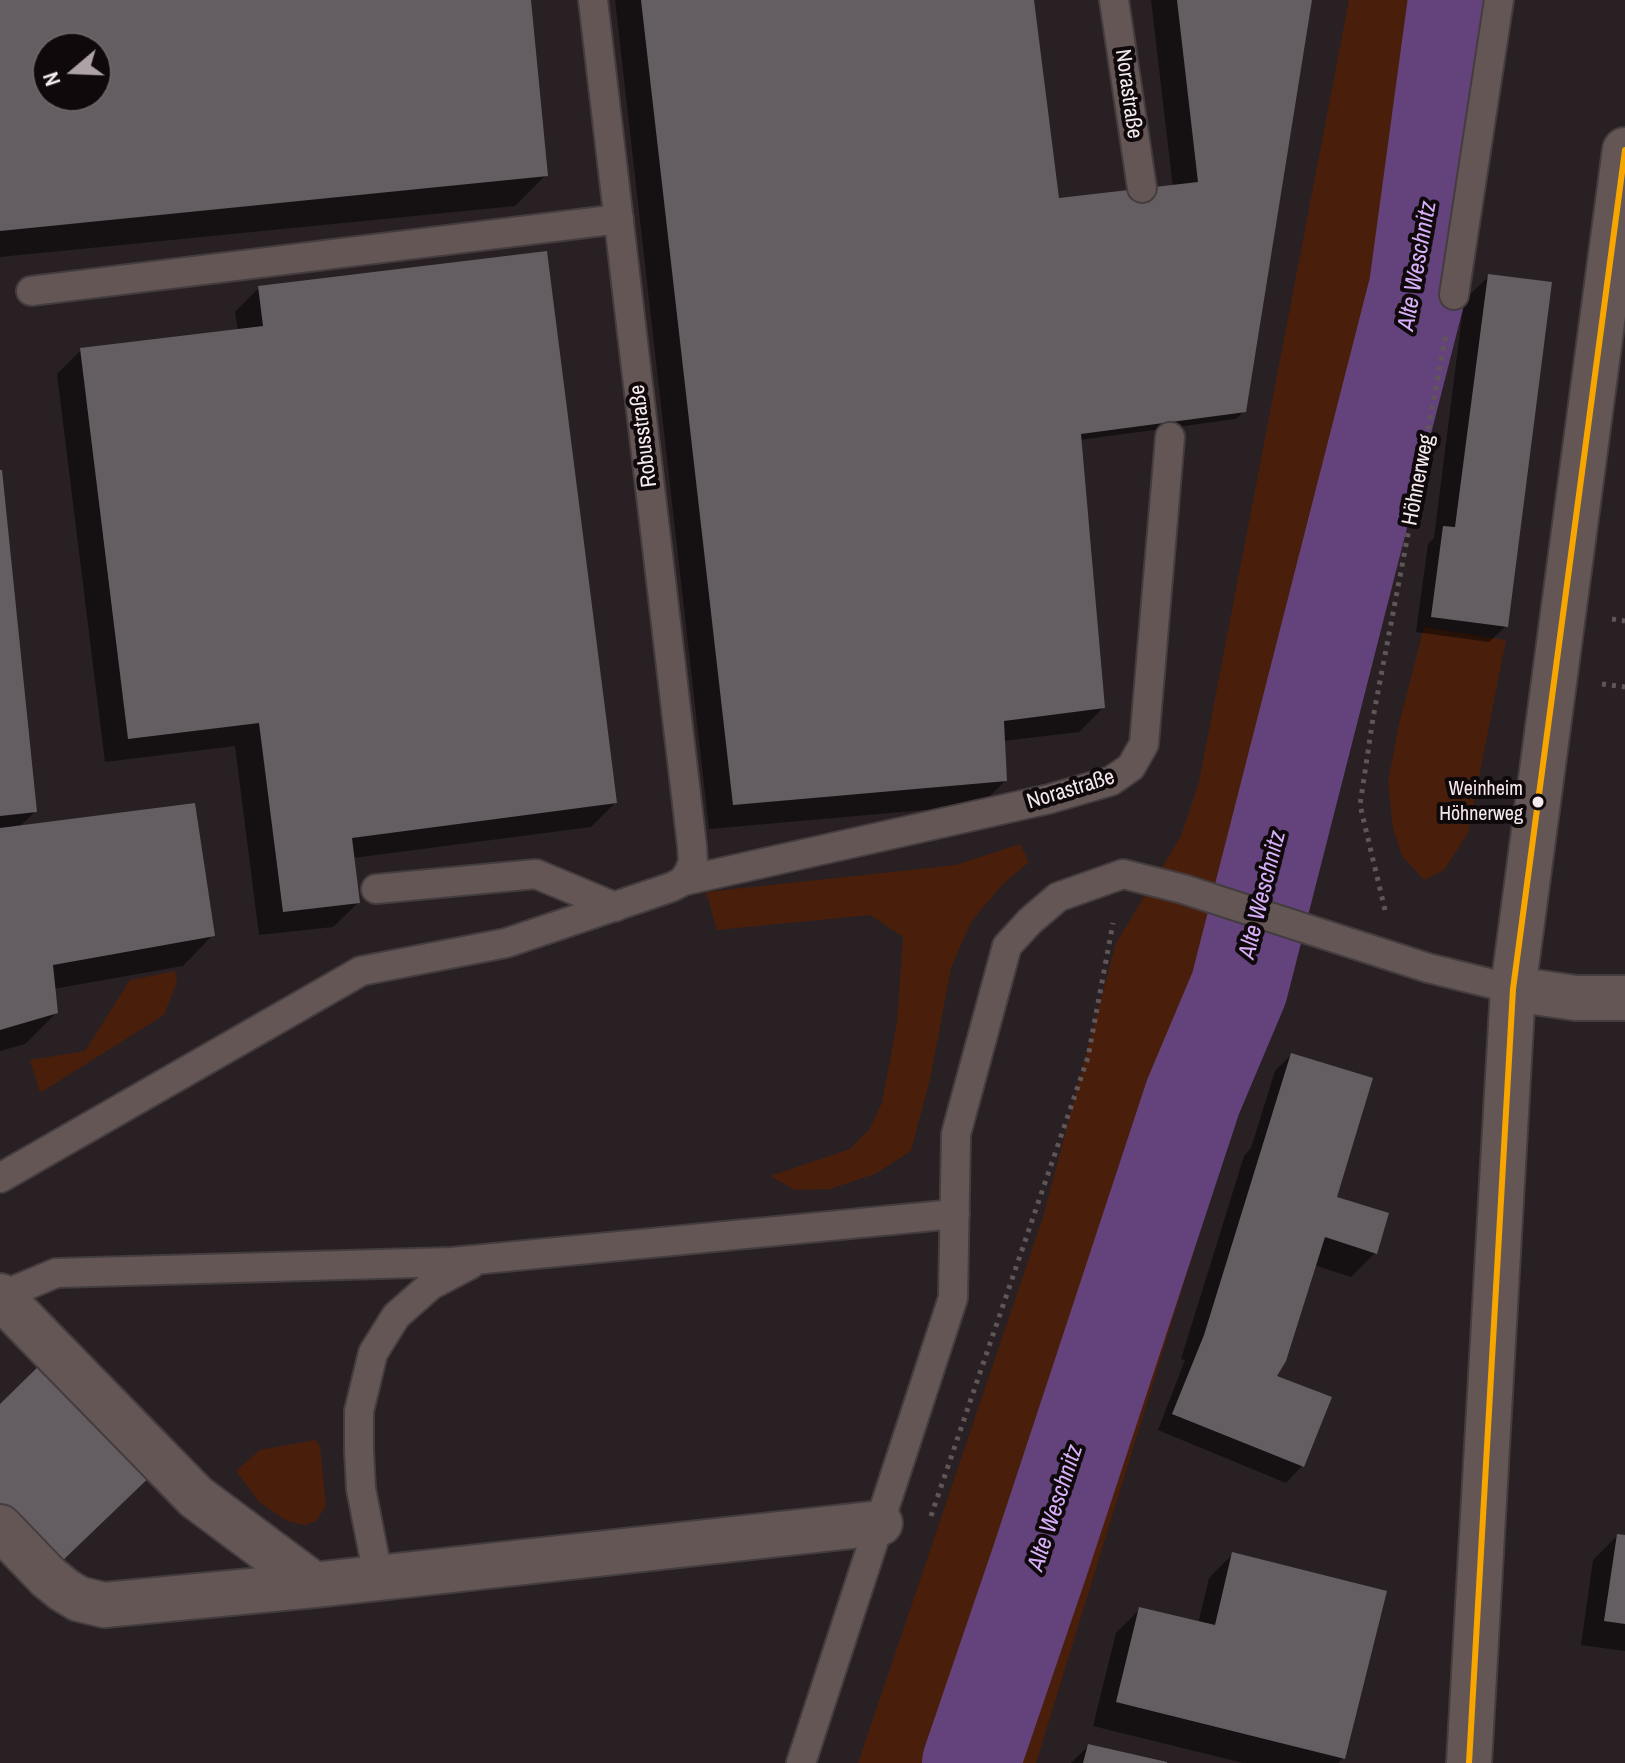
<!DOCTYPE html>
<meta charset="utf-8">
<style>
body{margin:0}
#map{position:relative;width:1625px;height:1763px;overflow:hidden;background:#282023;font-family:"Archivo Narrow",sans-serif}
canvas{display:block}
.north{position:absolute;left:32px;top:32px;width:80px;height:80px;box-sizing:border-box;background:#0f090b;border:2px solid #6b6365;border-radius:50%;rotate:251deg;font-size:22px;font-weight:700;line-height:32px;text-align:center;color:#f4e9ed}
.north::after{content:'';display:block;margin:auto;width:28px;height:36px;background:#ada3a6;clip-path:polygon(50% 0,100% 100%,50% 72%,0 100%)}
</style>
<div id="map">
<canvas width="1625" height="1763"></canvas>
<div class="north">N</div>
</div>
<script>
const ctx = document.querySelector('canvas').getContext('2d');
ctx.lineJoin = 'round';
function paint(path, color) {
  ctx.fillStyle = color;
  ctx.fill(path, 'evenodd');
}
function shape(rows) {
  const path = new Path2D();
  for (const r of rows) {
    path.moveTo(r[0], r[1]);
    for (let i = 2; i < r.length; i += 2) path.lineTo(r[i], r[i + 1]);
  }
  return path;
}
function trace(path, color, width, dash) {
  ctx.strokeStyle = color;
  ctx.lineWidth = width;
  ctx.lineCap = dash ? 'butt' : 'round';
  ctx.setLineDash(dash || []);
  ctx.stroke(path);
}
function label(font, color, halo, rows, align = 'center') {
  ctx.font = font + ' "Archivo Narrow",sans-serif';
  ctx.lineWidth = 8;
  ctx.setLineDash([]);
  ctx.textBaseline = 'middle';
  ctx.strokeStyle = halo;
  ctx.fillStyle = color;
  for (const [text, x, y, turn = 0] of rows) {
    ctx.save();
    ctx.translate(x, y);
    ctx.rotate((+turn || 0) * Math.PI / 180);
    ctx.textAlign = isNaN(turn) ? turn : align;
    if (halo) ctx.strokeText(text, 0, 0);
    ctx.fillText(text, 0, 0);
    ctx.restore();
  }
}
paint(shape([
 [1349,0,1463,0,1341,744,1310,874,1036,1763,858,1763,1043,1217,1116,943,1181,836,1199,782],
 [1424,627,1506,640,1468,833,1444,870,1424,880,1402,856,1393,828,1388,782,1399,724],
 [1020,844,1029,862,1001,886,971,922,951,968,931,1075,911,1151,875,1174,830,1189,795,1190,770,1176,850,1149,869,1130,882,1103,897,1022,903,937,870,915,717,930,706,892,956,865],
 [175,971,177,982,164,1015,40,1093,30,1060,85,1051,130,980],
 [316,1440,320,1447,326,1506,316,1521,305,1525,287,1521,260,1503,236,1471,260,1450]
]), '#491f0c');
paint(shape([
 [0,0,529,0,546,175,515,206,0,257],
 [48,48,96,48,96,96,48,96],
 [615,0,1032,0,1057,200,1173,188,1151,0,1311,0,1244,411,1236,419,1079,440,1103,708,1079,732,1003,741,1005,781,981,805,709,829],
 [1489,276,1506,626,1489,642,1416,632,1428,544,1434,538,1464,300],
 [259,288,615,803,591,827,353,858,358,903,333,927,259,935,235,746,105,762,57,374,81,350,238,331,235,312],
 [0,470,35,812,19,827,213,935,183,966,53,989,56,1013,25,1044,0,1051],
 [1291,1055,1335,1198,1375,1253,1351,1277,1314,1265,1274,1376,1302,1466,1286,1483,1158,1430,1185,1360,1181,1359,1244,1156,1251,1148,1275,1071],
 [1617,1536,1625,1537,1625,1651,1581,1645,1593,1560],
 [1233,1554,1343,1758,1338,1763,1243,1763,1093,1726,1116,1633,1140,1609,1198,1624,1209,1578],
 [1088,1746,1163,1763,1071,1763]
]), '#0007');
trace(shape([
 [971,1763,1040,1561,1193,1097,1239,988,1418,287,1457,0]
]), '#64437c', 98);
paint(shape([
 [0,0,531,0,548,176,0,231],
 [48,48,96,48,96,96,48,96],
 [641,0,1034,0,1059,198,1198,182,1177,0,1312,0,1246,412,1081,434,1105,708,1004,721,1007,781,733,805],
 [547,251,617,803,352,838,360,903,283,912,259,723,128,739,80,348,263,326,258,286],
 [1488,274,1552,282,1508,627,1431,617,1443,526,1455,527],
 [0,470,2,470,37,812,0,816],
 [195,803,215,936,53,965,58,1013,0,1030,0,828],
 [1291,1053,1373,1078,1337,1197,1389,1213,1377,1254,1325,1237,1286,1361,1277,1376,1332,1397,1304,1467,1172,1414,1204,1335],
 [50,1355,159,1468,57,1566,0,1507,0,1404],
 [1617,1534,1625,1535,1625,1624,1604,1621],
 [1232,1552,1387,1591,1345,1759,1116,1702,1139,1607,1215,1625],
 [1088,1744,1167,1762,1167,1763,1083,1763]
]), '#645e62');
const lane = shape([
 [1114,0,1142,188],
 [31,291,619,219],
 [1454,295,1499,0],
 [683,881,1049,799,1111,781,1131,767,1144,744,1170,437],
 [376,889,536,874,615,907],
 [0,1178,361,971,506,943,672,887,683,881,689,872,693,862,692,846,593,0],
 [1,1296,56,1273,452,1262,955,1214],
 [378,1576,361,1489,359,1451,359,1411,373,1353,396,1316,431,1285,471,1264],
 [801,1763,953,1298,956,1134,1007,946,1030,921,1058,897,1123,874,1183,889,1428,968,1513,989]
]);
const street = shape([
 [1513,989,1576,998,1625,998],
 [0,1296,196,1497,314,1585],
 [0,1527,48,1577,64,1590,79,1599,104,1605,314,1585,880,1523],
 [1469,1763,1513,989,1625,150]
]);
trace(lane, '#443d3f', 32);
trace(street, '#443d3f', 48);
trace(shape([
 [1612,619,1625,621],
 [1602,684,1625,687],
 [1385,910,1360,805,1373,718,1446,335],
 [931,1516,1088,1057,1113,923]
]), '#615657', 5, [4, 6]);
trace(lane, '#655656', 28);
trace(street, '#655656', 44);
trace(shape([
 [1469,1763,1513,989,1625,150]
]), '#f7a600', 6);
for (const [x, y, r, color] of [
 [1538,802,7,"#f4e9ed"]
]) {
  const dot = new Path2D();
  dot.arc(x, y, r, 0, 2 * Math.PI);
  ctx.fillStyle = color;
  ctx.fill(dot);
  trace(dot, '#0f090b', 3);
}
label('20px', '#f4e9ed', '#0f090b', [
 ["Weinheim",1523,790],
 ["Höhnerweg",1523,815]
], 'right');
label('22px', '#f4e9ed', '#0f090b', [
 ["Norastraße",1128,94,82],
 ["Robusstraße",644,436,-97],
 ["Höhnerweg",1419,480,-79],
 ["Norastraße",1071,790,-17]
]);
label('italic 24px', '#d8b0f9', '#0f090b', [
 ["Alte Weschnitz",1418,266,-80],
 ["Alte Weschnitz",1263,895,-76],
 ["Alte Weschnitz",1056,1508,-72]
]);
</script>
